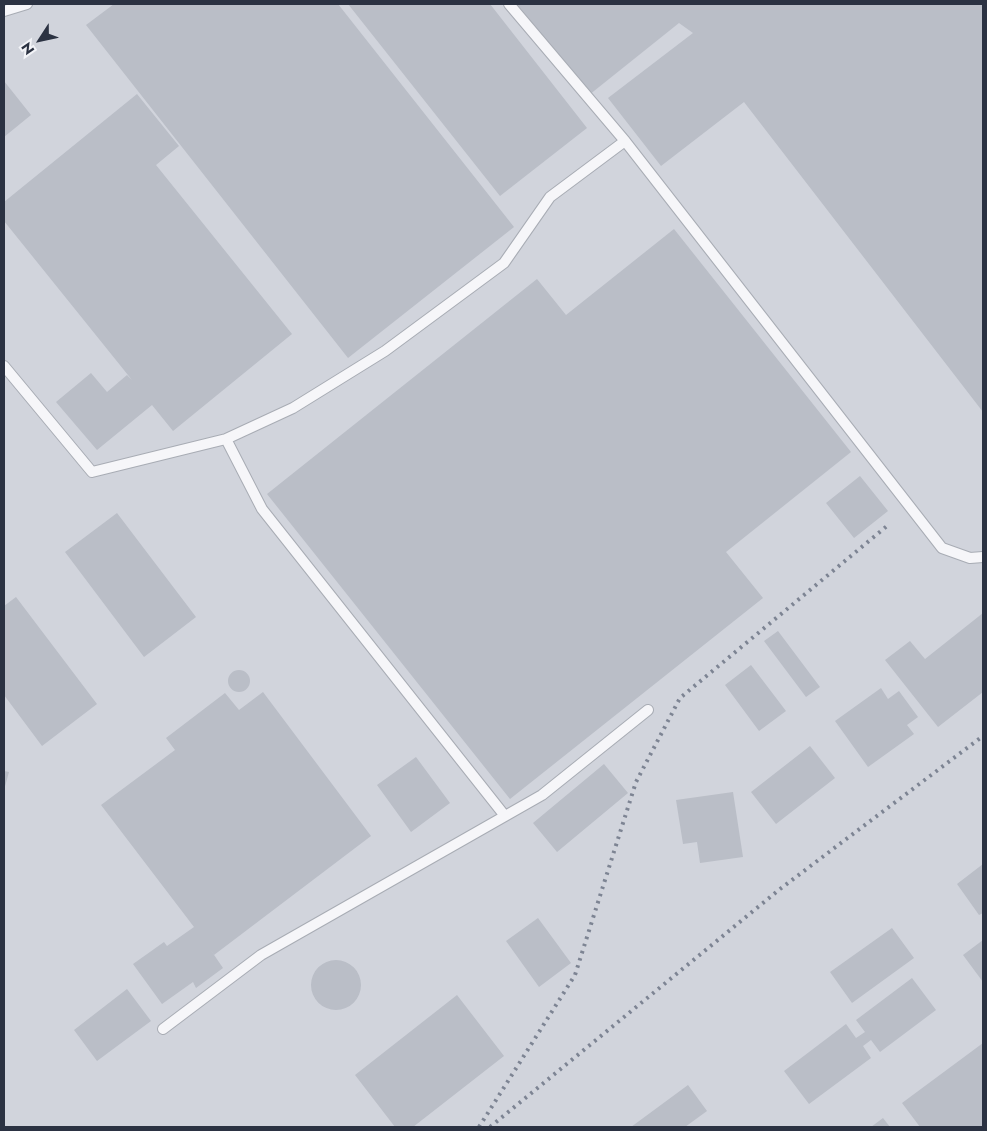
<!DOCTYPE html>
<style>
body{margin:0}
#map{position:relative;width:987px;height:1131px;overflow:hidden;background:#e3e5ea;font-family:Jost,sans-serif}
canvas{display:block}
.frame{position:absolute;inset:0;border:5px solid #2b3242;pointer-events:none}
.north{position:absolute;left:15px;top:15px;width:50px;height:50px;-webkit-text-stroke:4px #f3f4f8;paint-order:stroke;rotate:235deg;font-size:14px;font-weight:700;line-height:20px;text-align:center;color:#2b3242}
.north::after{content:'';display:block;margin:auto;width:18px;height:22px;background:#2b3242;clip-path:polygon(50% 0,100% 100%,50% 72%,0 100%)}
</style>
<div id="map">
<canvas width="987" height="1131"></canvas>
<div class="frame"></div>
<div class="north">N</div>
</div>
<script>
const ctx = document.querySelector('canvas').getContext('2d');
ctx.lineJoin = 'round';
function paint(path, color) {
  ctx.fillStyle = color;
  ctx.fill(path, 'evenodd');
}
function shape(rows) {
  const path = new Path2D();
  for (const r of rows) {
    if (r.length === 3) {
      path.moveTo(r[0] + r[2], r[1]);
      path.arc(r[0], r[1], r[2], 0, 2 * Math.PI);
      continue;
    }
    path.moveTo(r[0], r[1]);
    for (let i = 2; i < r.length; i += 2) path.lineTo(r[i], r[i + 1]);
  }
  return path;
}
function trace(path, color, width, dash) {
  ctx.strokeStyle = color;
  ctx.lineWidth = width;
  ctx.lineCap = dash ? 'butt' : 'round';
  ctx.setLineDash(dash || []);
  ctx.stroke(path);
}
paint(shape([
 [4,4,983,4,983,1127,4,1127]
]), '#d1d4dc');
paint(shape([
 [114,4,338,4,514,227,348,358,86,25],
 [348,4,490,4,587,128,500,196],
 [517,4,983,4,983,412,744,102,661,166,608,98,693,33,679,23,589,95],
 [4,81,31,115,4,137],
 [137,94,179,146,156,165,292,334,173,431,152,405,97,450,56,402,91,373,107,392,127,375,132,380,4,221,4,202],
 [674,229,851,452,726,552,763,598,510,799,267,494,537,279,566,315],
 [860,476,888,511,854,538,826,503],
 [117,513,196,617,144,657,65,552],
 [16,597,97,704,42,746,4,695,4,606],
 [983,613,983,692,938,727,885,660,910,641,925,659],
 [778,631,820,687,806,697,764,641],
 [751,665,786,711,759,731,725,685],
 [239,681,11],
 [881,688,888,699,899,691,918,717,907,725,914,734,868,767,835,721],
 [263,692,371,836,214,955,210,949,223,968,196,988,193,982,162,1004,133,964,164,942,167,946,194,927,101,805,175,750,166,738,225,693,239,710],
 [810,746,835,778,776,824,751,792],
 [416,757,450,803,411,832,377,785],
 [604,764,628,793,557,852,533,823],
 [4,771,9,772,4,790],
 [733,792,743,857,700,863,697,842,683,844,676,800],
 [983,864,983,913,979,915,957,884],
 [538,918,571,963,539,987,506,941],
 [892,928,914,958,852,1003,830,972],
 [983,940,983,982,963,955],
 [336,985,25],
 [912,978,936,1010,880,1052,871,1040,863,1046,871,1058,809,1104,784,1071,846,1024,856,1038,865,1032,856,1020],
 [127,989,151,1021,97,1061,74,1030],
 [457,995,504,1056,413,1127,395,1127,355,1075],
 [983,1043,983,1127,920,1127,902,1103],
 [688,1085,707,1111,685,1127,631,1127],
 [883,1118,890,1127,871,1127]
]), '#babec7');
const lane = shape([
 [4,11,27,4],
 [625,141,942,548,970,558,983,557],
 [4,366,92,472,226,439,293,408,385,351,504,263,550,197,625,141,509,4],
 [226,439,262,509,505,816],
 [163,1029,261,955,542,795,648,710]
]);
trace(lane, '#a8acb4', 12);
trace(lane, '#f6f6f9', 10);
trace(shape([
 [479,1127,575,975,636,782,680,698,887,526],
 [490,1127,780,889,983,736]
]), '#7d8493', 4, [2.5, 5]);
</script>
